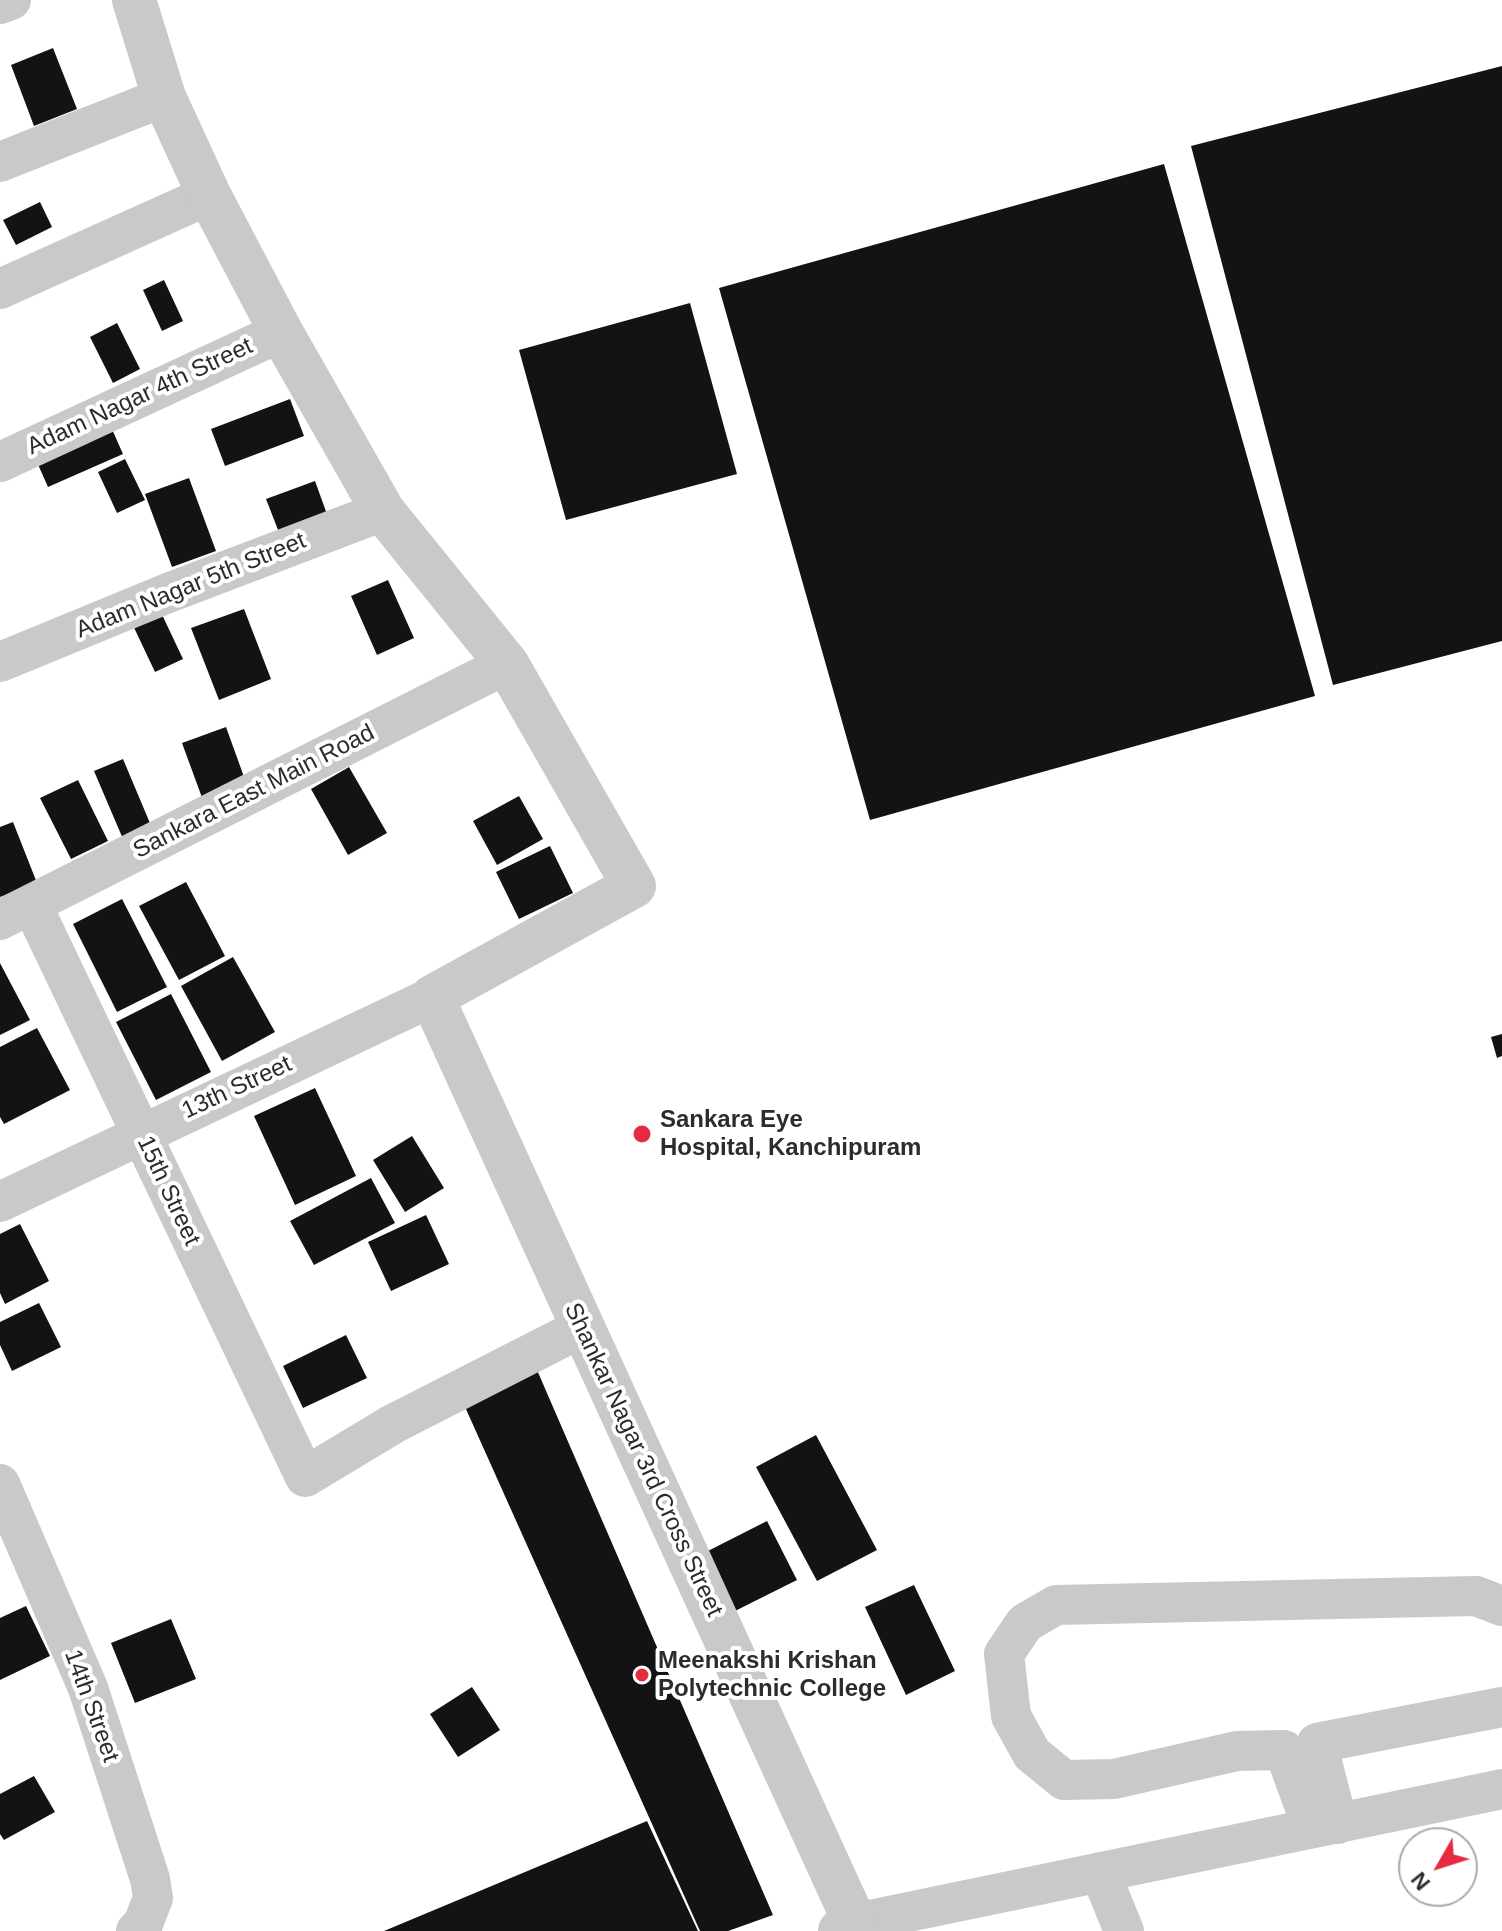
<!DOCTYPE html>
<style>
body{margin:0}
#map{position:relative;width:1502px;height:1931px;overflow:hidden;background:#fff;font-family:Arial,sans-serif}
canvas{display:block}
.north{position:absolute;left:1398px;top:1827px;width:80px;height:80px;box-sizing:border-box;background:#fff;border:2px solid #ababab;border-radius:50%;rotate:231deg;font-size:22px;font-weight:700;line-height:32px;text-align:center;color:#2c2c2c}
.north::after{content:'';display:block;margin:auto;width:28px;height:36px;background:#e42c40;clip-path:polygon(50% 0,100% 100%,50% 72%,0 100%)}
</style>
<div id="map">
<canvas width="1502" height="1931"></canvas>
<div class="north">N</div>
</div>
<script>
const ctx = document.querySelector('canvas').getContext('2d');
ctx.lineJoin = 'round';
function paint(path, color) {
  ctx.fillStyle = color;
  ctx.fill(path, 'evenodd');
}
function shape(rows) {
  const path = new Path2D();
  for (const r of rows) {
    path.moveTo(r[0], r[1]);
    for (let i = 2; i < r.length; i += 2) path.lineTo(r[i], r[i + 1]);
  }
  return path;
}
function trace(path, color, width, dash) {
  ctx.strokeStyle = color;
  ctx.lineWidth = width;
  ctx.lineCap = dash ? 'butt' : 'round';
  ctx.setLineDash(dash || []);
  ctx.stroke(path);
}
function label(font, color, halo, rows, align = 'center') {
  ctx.font = font + ' Arial,sans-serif';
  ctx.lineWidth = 8;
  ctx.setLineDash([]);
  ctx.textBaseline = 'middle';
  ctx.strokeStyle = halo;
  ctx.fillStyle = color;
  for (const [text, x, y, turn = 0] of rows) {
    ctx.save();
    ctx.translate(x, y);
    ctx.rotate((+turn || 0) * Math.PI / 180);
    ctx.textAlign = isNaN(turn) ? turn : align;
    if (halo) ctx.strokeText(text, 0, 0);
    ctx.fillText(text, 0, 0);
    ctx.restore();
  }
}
paint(shape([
 [53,48,77,109,34,126,11,65],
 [1502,66,1502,641,1333,685,1191,146],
 [1164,164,1315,696,870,820,719,288],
 [40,202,52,227,16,245,3,220],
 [164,280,183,321,162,331,143,290],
 [690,303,737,474,566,520,519,350],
 [117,323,140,369,113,383,90,337],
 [290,399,304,436,225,466,211,429],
 [107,418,123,454,48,487,32,451],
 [125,459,145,500,117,513,98,472],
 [189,478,216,551,172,567,145,494],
 [315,481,328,517,280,535,266,499],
 [388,580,414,638,377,655,351,596],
 [157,604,183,659,155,672,129,617],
 [244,609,271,679,219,700,191,628],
 [226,727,248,788,204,803,182,743],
 [123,759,152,828,123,839,94,771],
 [349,767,387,833,348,855,311,789],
 [78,780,108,841,71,859,40,798],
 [519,796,543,839,497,865,473,821],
 [13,822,37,883,0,897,0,827],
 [550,846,573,893,519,919,496,872],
 [186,882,225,956,179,980,139,906],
 [122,899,167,987,117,1012,73,924],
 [233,957,275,1032,222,1061,181,986],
 [0,963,30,1020,0,1035],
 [171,994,211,1072,156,1100,116,1022],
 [37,1028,70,1090,4,1124,0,1117,0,1047],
 [1502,1034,1502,1056,1497,1058,1491,1037],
 [315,1088,356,1176,295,1205,254,1116],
 [412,1136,444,1188,405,1212,373,1160],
 [371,1178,395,1223,314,1265,290,1221],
 [426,1215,449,1264,391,1291,368,1242],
 [20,1224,49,1281,5,1304,0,1293,0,1234],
 [39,1303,61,1347,12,1371,0,1345,0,1322],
 [346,1335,367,1378,303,1408,283,1366],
 [537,1370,773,1915,728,1931,700,1931,461,1398],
 [816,1435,877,1550,817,1581,756,1467],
 [767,1521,797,1580,731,1613,702,1554],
 [914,1585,955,1671,906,1695,865,1607],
 [26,1606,50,1656,0,1680,0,1618],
 [171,1619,196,1679,135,1703,111,1643],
 [472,1687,500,1730,458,1757,430,1714],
 [34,1776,55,1812,4,1840,0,1834,0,1794],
 [647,1821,698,1931,384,1931]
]), '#131313');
trace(shape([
 [0,4,11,0],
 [0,162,164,97],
 [0,289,209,195],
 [0,462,281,332],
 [0,662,168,593,383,511],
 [32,905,305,1477,393,1424,583,1327],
 [0,920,507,664],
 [0,1202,432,997],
 [0,1484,88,1688,150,1879,153,1898,143,1924,136,1931],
 [1338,1824,1317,1743,1502,1707],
 [1312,1827,1284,1750,1237,1751,1114,1779,1064,1780,1032,1754,1011,1716,1004,1654,1025,1623,1056,1605,1476,1596,1502,1606],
 [1100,1872,1124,1931],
 [858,1931,855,1923,1502,1789]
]), '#c9c9c9', 40);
trace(shape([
 [134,0,164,97,209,195,281,332,383,511,507,664,634,886,432,997,855,1923,840,1931]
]), '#c9c9c9', 44);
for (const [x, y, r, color] of [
 [642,1134,10,"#e42c40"],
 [642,1675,8,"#e42c40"]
]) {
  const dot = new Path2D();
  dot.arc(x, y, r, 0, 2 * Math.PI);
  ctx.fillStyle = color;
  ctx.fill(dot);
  trace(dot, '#fff', 3);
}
label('24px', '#2c2c2c', '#fff', [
 ["Adam Nagar 4th Street",140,397,-25],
 ["Adam Nagar 5th Street",191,586,-22],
 ["Sankara East Main Road",254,792,-27],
 ["13th Street",237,1088,-25],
 ["15th Street",168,1191,65],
 ["Shankar Nagar 3rd Cross Street",643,1460,65],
 ["14th Street",91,1706,70]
]);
label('bold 24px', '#2c2c2c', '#fff', [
 ["Sankara Eye",660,1120],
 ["Hospital, Kanchipuram",660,1148],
 ["Meenakshi Krishan",658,1661],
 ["Polytechnic College",658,1689]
], 'left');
</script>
